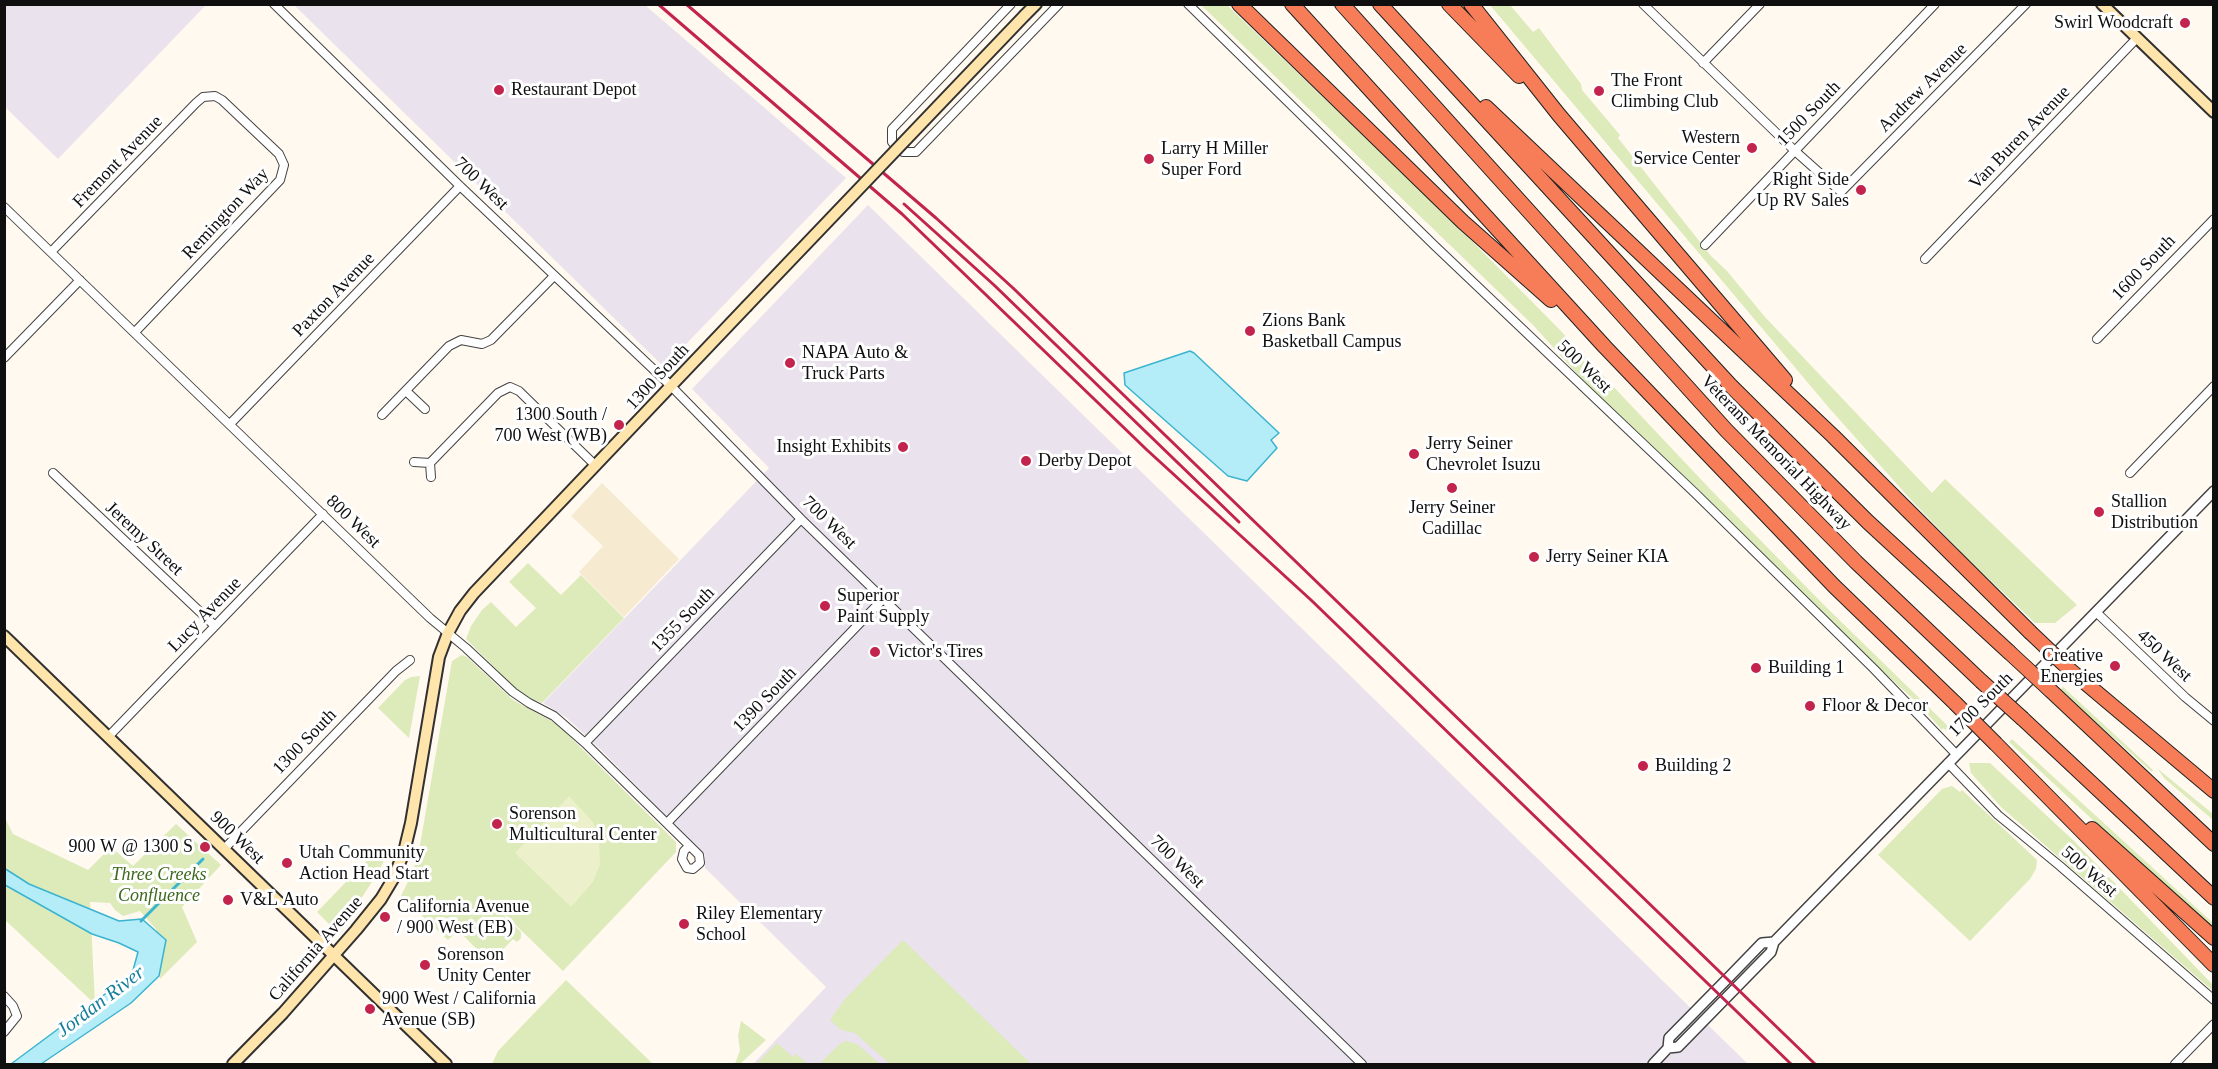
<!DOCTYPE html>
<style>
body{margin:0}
#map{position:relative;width:2218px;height:1069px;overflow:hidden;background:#fff9f0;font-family:Georgia,serif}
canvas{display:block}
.frame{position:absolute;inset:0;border:6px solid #0f0f0f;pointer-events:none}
</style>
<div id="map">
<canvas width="2218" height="1069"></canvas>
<div class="frame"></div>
</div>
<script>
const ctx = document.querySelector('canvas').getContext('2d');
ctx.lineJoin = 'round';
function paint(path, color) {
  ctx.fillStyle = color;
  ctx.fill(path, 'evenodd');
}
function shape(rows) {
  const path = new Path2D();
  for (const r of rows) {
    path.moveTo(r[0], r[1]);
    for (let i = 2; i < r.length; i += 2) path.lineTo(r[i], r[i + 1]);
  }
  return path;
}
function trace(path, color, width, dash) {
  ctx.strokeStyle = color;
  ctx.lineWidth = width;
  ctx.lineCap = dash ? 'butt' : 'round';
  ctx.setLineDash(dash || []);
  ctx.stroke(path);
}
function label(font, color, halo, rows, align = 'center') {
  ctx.font = font + ' Georgia,serif';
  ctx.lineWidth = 6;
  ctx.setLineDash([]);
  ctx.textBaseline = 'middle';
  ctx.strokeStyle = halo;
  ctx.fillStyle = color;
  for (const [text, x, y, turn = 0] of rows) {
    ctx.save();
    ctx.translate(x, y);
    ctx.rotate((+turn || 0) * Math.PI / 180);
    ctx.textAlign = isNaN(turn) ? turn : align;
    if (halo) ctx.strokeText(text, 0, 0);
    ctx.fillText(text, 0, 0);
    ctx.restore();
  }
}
paint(shape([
 [4,5,5,4,206,5,58,159,5,107],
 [294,5,645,5,846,178,664,367],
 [868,205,1748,1064,753,1064,826,987,705,868,705,855,603,752,567,718,543,703,769,468,692,389]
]), '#eae3ed');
paint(shape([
 [602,483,679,559,624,617,579,572,603,546,571,516]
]), '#f6ead0');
paint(shape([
 [1201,5,1227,5,1458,227,1558,328,1711,490,1826,607,1953,731,1948,732,1943,728,1942,730,1920,705,1871,661,1663,460,1588,386,1534,326],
 [1490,5,1510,5,1533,32,1539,28,1581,84,1582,90,1620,135,1618,138,1711,256,1727,271,1765,317,1932,493,1945,479,2077,605,2055,623,2035,623,1971,562,1912,501,1830,409],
 [528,563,561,595,581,575,624,618,542,703,530,698,517,690,466,639,471,626,482,610,491,602,516,627,536,608,509,582],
 [462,655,467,657,513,700,557,724,676,842,676,852,563,971,489,899,482,907,490,911,496,907,521,932,521,938,517,942,513,939,490,963,460,932,474,915,448,940,401,896,413,871,420,845,452,661],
 [420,676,409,738,378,708,405,680,411,677],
 [2063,687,2153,770,2152,772,2060,690],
 [2012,739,2213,923,2213,932,2009,742],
 [1969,763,1990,763,2074,841,2213,985,2213,991,2001,807,1971,773],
 [2158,769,2213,814,2213,820,2164,778],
 [1952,786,1960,792,1962,790,2037,860,2036,869,2030,879,1970,941,1878,855,1942,789],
 [4,816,13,834,88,870,111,847,133,866,176,824,221,865,182,907,197,942,160,979,162,946,156,929,140,911,123,916,115,910,110,903,90,902,95,1004,5,920],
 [379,848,386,856,379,871,359,902,335,930,317,912],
 [903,940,1031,1064,890,1064,855,1033,841,1030,830,1020,844,1000],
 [566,980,653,1064,492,1064,498,1051],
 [741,1021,766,1040,740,1064,735,1064,740,1050,738,1036],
 [846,1041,857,1044,880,1064,819,1064,841,1043],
 [777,1043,793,1057,796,1054,808,1064,756,1064]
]), '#ddeab9');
paint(shape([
 [569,796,593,822,599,840,600,864,593,882,571,907,515,853]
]), '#ecf1cb');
const water = shape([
 [1190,351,1194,353,1279,433,1271,440,1277,448,1247,481,1228,476,1125,385,1124,373,1190,351],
 [4,868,29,884,119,921,142,919,166,940,159,976,131,1003,41,1064,11,1064,132,974,138,952,119,943,92,934,5,885,4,868]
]);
paint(water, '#b4ecf7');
trace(water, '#3ab4d0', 1.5);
trace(shape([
 [141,921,203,859]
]), '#3ab4d0', 3);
const minor = shape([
 [274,4,460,186,671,386,801,519,1362,1064],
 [1011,4,892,129,892,142,903,152,916,152,1059,4],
 [1188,4,1435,246,1695,493,1874,669,1956,754],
 [1643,4,1795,151,1841,192,2026,4],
 [1703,63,1760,4],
 [4,207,430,618,466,648,513,692,529,703,554,716,585,743,699,855,700,863,693,869,687,868,682,859,684,851,689,846],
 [1705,245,1935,4],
 [51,252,196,103,203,97,215,96,222,100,279,154,284,165,280,180,135,332],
 [1925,259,2137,38],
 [2097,339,2214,219],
 [4,358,80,280],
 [406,391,425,409],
 [382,415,449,346,461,340,482,344,491,340,554,276],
 [230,424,460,186],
 [414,462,430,463],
 [53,473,215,626],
 [2130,473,2214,386],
 [431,477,430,463,498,393,510,387,519,391,596,466],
 [2096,612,2185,697,2214,721],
 [109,736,323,514],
 [585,743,801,519],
 [1948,763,1998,815,2060,866,2214,1000],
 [667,823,884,598],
 [225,848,396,671,410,660],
 [4,996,13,1006,17,1016,4,1032],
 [2175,1064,2214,1024]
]);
const tertiary = shape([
 [1668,1048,1678,1047,1771,952,1774,942,2214,491],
 [1653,1064,1668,1048,1669,1038,1731,975,1762,943,1774,942]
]);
const secondary = shape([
 [2102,4,2214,112],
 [1025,15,1036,4],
 [4,636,446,1064],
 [233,1064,283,1013,356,930,381,899,393,879,404,852,411,823,439,657,448,633,460,611,474,593,746,307]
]);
const motorway = shape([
 [1239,4,1463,222,1551,300],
 [1292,4,1605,347,1834,586,1955,703],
 [1342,4,1726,430,1856,562,1981,681],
 [1380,4,1730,385,1868,522,2009,652],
 [1449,4,1519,76],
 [1471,4,1559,115,1785,380],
 [1486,107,1833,436,2030,632],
 [2070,670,2214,791],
 [2049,689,2214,844],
 [2023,719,2214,898],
 [1996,744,2214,965],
 [2092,829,2214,938]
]);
trace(minor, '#424242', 10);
trace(tertiary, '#424242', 12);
trace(secondary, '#313131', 14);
trace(motorway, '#202020', 16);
trace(minor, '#fff', 8);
trace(tertiary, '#fff', 9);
trace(secondary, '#ffe4ab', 10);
trace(motorway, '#f67d57', 14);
trace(shape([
 [658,4,902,214,1147,450,1311,600,1791,1064],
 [686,4,936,218,1013,288,1815,1064],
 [904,204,994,285,1239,522]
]), '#c2244d', 3);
const secondaryBridge = shape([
 [746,307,1025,15]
]);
const motorwayBridge = shape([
 [2030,632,2070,670],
 [2009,652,2049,689],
 [1981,681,2023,719],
 [1955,703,1996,744]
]);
trace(secondaryBridge, '#313131', 14, []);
trace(motorwayBridge, '#202020', 16, []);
trace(secondaryBridge, '#ffe4ab', 10);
trace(motorwayBridge, '#f67d57', 14);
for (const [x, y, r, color] of [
 [2185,23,6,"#c2244d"],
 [499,90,6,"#c2244d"],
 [1599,91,6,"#c2244d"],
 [1752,148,6,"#c2244d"],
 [1149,159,6,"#c2244d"],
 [1861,190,6,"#c2244d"],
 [1250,331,6,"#c2244d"],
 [790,363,6,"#c2244d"],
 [619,425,6,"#c2244d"],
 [903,447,6,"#c2244d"],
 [1414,454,6,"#c2244d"],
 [1026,461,6,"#c2244d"],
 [1452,488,6,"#c2244d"],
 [2099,512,6,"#c2244d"],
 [1534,557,6,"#c2244d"],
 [825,606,6,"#c2244d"],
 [875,652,6,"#c2244d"],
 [2115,666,6,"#c2244d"],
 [1756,668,6,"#c2244d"],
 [1810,706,6,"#c2244d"],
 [1643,766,6,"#c2244d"],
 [497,824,6,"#c2244d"],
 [205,847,6,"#c2244d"],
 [287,863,6,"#c2244d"],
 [228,900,6,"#c2244d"],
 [385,917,6,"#c2244d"],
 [684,924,6,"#c2244d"],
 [425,965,6,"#c2244d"],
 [370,1009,6,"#c2244d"]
]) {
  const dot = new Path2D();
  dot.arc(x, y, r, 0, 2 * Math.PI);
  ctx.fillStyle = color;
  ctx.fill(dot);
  trace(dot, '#fff', 2);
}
label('18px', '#0f0f0f', '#fff', [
 ["Swirl Woodcraft",2173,23,"right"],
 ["The Front",1611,81],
 ["Climbing Club",1611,102],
 ["Restaurant Depot",511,90],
 ["Western",1740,138,"right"],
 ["Service Center",1740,159,"right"],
 ["Larry H Miller",1161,149],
 ["Super Ford",1161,170],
 ["Right Side",1849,180,"right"],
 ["Up RV Sales",1849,201,"right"],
 ["Zions Bank",1262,321],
 ["Basketball Campus",1262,342],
 ["NAPA Auto &",802,353],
 ["Truck Parts",802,374],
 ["1300 South /",607,415,"right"],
 ["700 West (WB)",607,436,"right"],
 ["Jerry Seiner",1426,444],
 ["Chevrolet Isuzu",1426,465],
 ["Insight Exhibits",891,447,"right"],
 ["Derby Depot",1038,461],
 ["Stallion",2111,502],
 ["Distribution",2111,523],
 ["Jerry Seiner",1452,508,"center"],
 ["Cadillac",1452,529,"center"],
 ["Jerry Seiner KIA",1546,557],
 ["Superior",837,596],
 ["Paint Supply",837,617],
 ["Victor's Tires",887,652],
 ["Creative",2103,656,"right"],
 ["Energies",2103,677,"right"],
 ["Building 1",1768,668],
 ["Floor & Decor",1822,706],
 ["Building 2",1655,766],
 ["Sorenson",509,814],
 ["Multicultural Center",509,835],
 ["900 W @ 1300 S",193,847,"right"],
 ["Utah Community",299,853],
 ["Action Head Start",299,874],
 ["V&L Auto",240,900],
 ["California Avenue",397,907],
 ["/ 900 West (EB)",397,928],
 ["Riley Elementary",696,914],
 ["School",696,935],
 ["Sorenson",437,955],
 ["Unity Center",437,976],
 ["900 West / California",382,999],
 ["Avenue (SB)",382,1020]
], 'left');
label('18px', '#0f0f0f', '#fff', [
 ["Andrew Avenue",1923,88,-45],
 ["1500 South",1809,114,-46],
 ["Van Buren Avenue",2020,138,-46],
 ["Fremont Avenue",118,162,-46],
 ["700 West",481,184,44],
 ["Remington Way",226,214,-47],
 ["1600 South",2144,268,-46],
 ["Paxton Avenue",334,295,-46],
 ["500 West",1584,367,44],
 ["1300 South",658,377,-47],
 ["Veterans Memorial Highway",1776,453,46],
 ["800 West",353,522,44],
 ["700 West",829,523,44],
 ["Jeremy Street",144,539,43],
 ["Lucy Avenue",205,615,-46],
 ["1355 South",683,620,-46],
 ["450 West",2164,656,43],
 ["1390 South",765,700,-46],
 ["1700 South",1981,705,-45],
 ["1300 South",305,742,-46],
 ["900 West",237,838,44],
 ["700 West",1177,862,44],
 ["500 West",2089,872,41],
 ["California Avenue",316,949,-49]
]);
label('italic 18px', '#3d681d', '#fff', [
 ["Three Creeks",159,875],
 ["Confluence",159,896]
]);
label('italic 20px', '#157e9c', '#fff', [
 ["Jordan River",101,1002,-37]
]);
</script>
